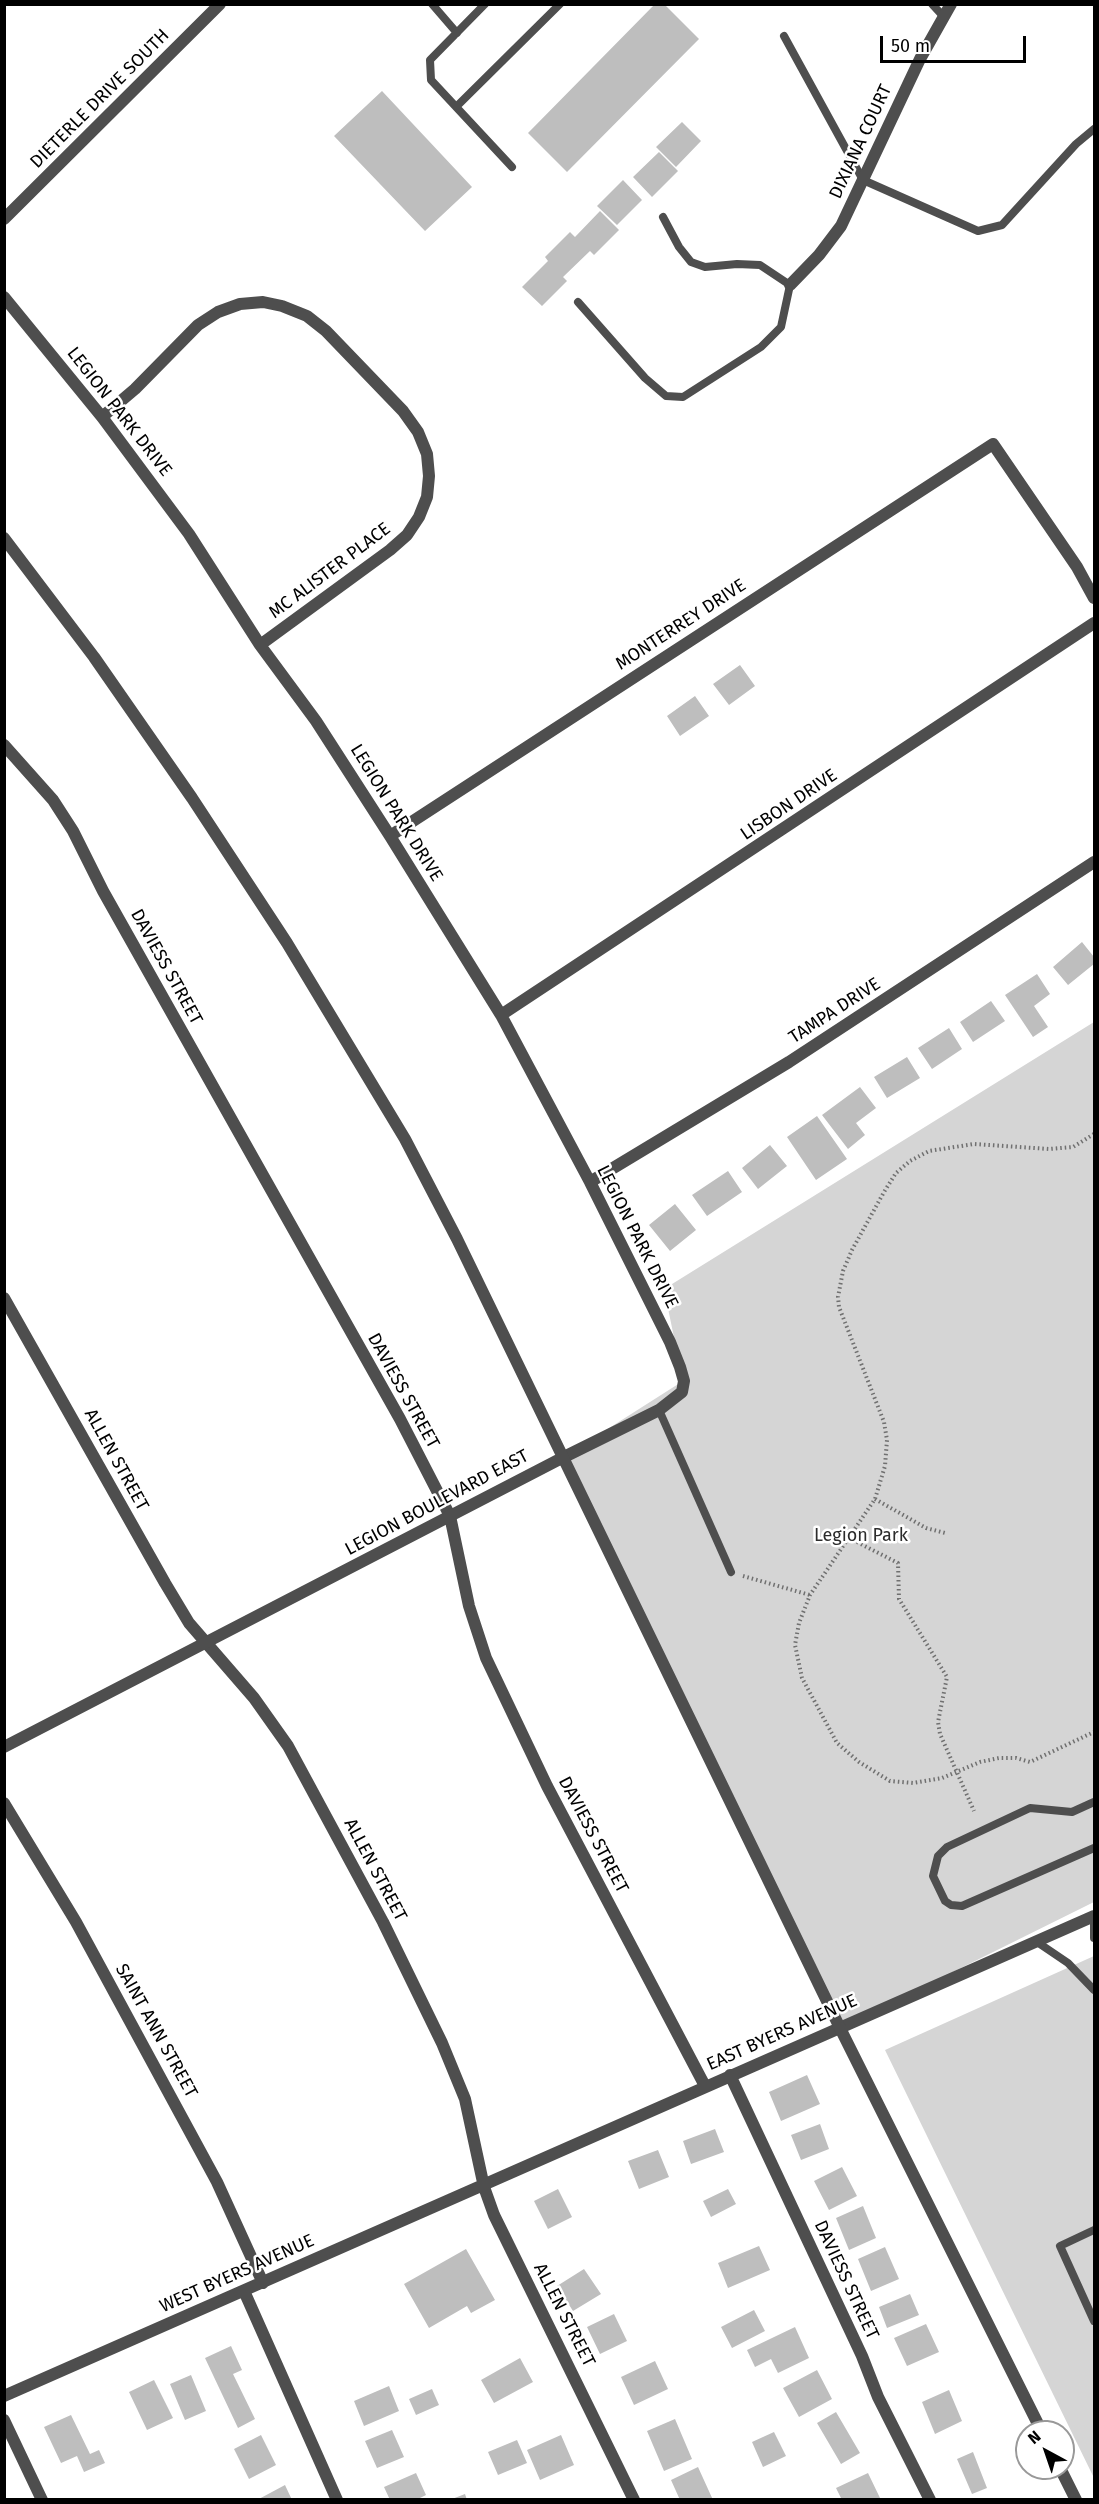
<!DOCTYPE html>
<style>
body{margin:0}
#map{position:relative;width:1099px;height:2504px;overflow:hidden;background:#fff;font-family:"Fira Sans",sans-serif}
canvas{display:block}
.frame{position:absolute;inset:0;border:6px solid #000;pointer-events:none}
.north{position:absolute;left:1015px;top:2420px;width:60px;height:60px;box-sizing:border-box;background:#fff;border:2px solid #999;border-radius:50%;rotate:320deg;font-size:16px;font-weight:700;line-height:24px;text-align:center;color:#000}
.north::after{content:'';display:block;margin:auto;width:21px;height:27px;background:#000;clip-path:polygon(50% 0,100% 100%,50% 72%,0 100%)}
.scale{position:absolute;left:880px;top:36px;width:146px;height:27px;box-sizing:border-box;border:3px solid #000;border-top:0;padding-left:8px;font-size:18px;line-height:21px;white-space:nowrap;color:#000;-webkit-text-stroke:4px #fff;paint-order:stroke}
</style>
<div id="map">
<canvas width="1099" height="2504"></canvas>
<div class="frame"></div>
<div class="north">N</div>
<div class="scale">50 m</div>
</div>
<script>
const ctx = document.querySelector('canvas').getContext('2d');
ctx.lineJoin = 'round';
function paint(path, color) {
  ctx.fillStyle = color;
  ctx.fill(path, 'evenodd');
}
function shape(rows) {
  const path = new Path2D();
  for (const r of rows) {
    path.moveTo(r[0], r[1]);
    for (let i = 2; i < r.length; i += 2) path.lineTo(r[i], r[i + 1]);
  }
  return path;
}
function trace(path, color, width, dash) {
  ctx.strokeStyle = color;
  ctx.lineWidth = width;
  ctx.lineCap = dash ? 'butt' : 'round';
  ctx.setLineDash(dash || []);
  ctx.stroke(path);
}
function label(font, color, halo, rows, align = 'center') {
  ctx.font = font + ' "Fira Sans",sans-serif';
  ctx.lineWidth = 5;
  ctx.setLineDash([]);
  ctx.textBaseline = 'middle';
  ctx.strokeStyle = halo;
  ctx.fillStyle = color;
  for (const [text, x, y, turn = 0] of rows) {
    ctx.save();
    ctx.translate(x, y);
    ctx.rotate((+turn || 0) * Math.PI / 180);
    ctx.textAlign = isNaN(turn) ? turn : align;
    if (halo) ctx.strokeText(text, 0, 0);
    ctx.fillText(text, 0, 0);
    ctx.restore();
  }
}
paint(shape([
 [1094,1022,1094,1902,840,2028,562,1458,683,1381,664,1289],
 [1094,1956,1094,2478,885,2050]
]), '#d5d5d5');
paint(shape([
 [655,4,664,4,699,39,567,172,528,133],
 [382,91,472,187,425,231,334,136],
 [682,122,701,141,676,167,656,147],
 [659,152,678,171,652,197,633,177],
 [623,180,642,200,617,225,597,206],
 [600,211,619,230,594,255,590,251,563,277,567,281,542,306,522,287,548,261,545,257,570,232,575,237],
 [740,665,755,686,729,705,713,684],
 [695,696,709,716,680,736,667,716],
 [1082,942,1094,957,1094,964,1068,985,1053,967],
 [1037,974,1050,994,1034,1006,1048,1027,1033,1037,1005,995],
 [991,1001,1005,1021,973,1042,960,1022],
 [949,1028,962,1049,932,1069,918,1048],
 [907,1057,920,1078,887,1098,874,1077],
 [860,1087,876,1108,856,1123,865,1135,848,1149,822,1115],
 [817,1116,847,1159,816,1180,787,1137],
 [770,1145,787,1166,758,1189,742,1168],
 [728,1171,742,1192,707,1216,692,1195],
 [675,1204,696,1230,670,1251,649,1225],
 [807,2075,820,2104,781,2121,769,2092],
 [820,2124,829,2149,801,2160,791,2135],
 [715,2129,724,2152,691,2164,683,2141],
 [658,2150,669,2177,639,2189,628,2161],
 [842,2167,857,2196,829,2210,814,2181],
 [558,2189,572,2217,548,2229,534,2201],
 [728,2189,736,2204,711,2217,703,2201],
 [863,2206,876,2238,849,2250,836,2218],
 [759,2246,770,2270,728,2288,718,2263],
 [885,2247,899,2279,871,2291,858,2259],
 [466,2249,495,2300,471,2313,467,2306,429,2328,404,2284],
 [584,2269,601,2294,573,2311,557,2286],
 [910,2294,919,2315,887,2328,879,2307],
 [754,2310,765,2331,732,2348,721,2327],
 [614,2314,627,2341,600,2354,587,2327],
 [926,2324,939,2352,907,2366,894,2338],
 [795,2327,809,2358,778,2373,771,2359,755,2367,747,2350],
 [231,2346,242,2370,233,2374,255,2419,238,2428,205,2358],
 [520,2358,533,2382,494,2403,481,2380],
 [655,2361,668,2389,634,2405,621,2377],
 [817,2370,832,2399,799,2417,783,2388],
 [191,2375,206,2411,185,2420,170,2384],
 [154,2380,173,2418,147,2430,129,2392],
 [389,2386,399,2411,364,2426,354,2401],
 [432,2389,439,2405,416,2415,409,2399],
 [949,2390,962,2421,935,2434,922,2402],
 [836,2412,860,2453,841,2464,817,2423],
 [71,2415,90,2454,99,2450,105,2463,84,2472,77,2456,61,2463,44,2427],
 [675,2419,692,2459,664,2471,647,2431],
 [392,2430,404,2457,377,2468,365,2441],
 [774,2432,786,2456,763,2467,752,2442],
 [261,2435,276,2465,249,2479,234,2449],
 [561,2435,574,2465,540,2480,527,2450],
 [517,2440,527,2463,498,2475,488,2452],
 [973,2452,987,2488,972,2494,957,2459],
 [698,2467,713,2500,680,2500,671,2480],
 [416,2473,426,2495,416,2500,390,2500,384,2487],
 [868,2473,880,2498,842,2500,836,2488],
 [285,2485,292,2500,257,2500],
 [465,2494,467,2500,452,2500,452,2499]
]), '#bebebe');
trace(shape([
 [1094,1134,1073,1147,1049,1149,974,1144,929,1151,910,1161,896,1173,884,1192,852,1250,843,1271,838,1297,839,1307,884,1422,887,1440,885,1466,875,1499,810,1595,799,1623,795,1645,802,1678,837,1743,859,1762,890,1781,913,1783,942,1778,980,1762,999,1758,1016,1758,1030,1762,1094,1732],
 [875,1499,926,1528,945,1533],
 [849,1538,898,1563,899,1599,947,1677,938,1722,940,1734,974,1811],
 [743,1576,810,1595]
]), '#707070', 4, [1.5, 3]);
trace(shape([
 [432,4,457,33],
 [485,4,430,60,431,80,512,167],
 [932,4,944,17],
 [784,36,863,180,978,231,1002,225,1076,144,1094,129],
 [456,107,560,4],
 [578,302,645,378,666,396,683,397,761,347,781,327,790,285,760,265,737,264,705,267,691,262,679,247,663,217],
 [659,1410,731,1572],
 [1094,1802,1072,1812,1030,1808,947,1847,938,1856,933,1876,945,1901,951,1905,962,1906,1094,1848],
 [1094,1916,1094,1938],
 [1037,1942,1068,1963,1094,1990],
 [1094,2230,1060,2246,1094,2321]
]), '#4e4e4e', 8);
trace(shape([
 [4,219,220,4],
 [790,285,819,255,841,226,920,59,951,4],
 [4,297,102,417,189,534,260,645,316,721,390,836,501,1015,590,1182,670,1342,680,1367,684,1381,682,1392,659,1410,562,1458],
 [102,417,135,389,198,325,218,312,240,304,263,302,282,306,307,316,326,331,403,411,418,432,427,454,429,476,427,497,419,517,407,535,390,550,260,645],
 [4,745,53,800,73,831,103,891,400,1419,450,1516,469,1606,486,1658,547,1786,705,2086],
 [390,836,993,444,1077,567,1094,598],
 [501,1015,1094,623],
 [590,1182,789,1062,1094,862],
 [4,1298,165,1583,189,1623,254,1698,288,1746,383,1922,442,2043,465,2099,484,2187,494,2215,634,2500],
 [4,1803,76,1922,217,2182,263,2283],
 [730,2075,862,2356,878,2397,930,2500],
 [244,2291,337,2500],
 [4,2396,1094,1916],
 [4,2420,42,2500]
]), '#4e4e4e', 12);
trace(shape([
 [4,538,94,657,192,798,287,943,405,1139,457,1239,840,2028,1042,2432],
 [4,1747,562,1458],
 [1060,2468,1076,2500]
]), '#4e4e4e', 12);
label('18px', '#000', '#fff', [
 ["DIETERLE DRIVE SOUTH",100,99,-45],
 ["DIXIANA COURT",861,142,-65],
 ["LEGION PARK DRIVE",119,412,52],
 ["MC ALISTER PLACE",330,571,-37],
 ["MONTERREY DRIVE",681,625,-33],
 ["LISBON DRIVE",789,805,-34],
 ["LEGION PARK DRIVE",396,813,58],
 ["DAVIESS STREET",166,967,61],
 ["TAMPA DRIVE",835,1011,-33],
 ["LEGION PARK DRIVE",637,1237,63],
 ["DAVIESS STREET",403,1391,61],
 ["ALLEN STREET",116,1460,61],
 ["LEGION BOULEVARD EAST",437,1503,-28],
 ["DAVIESS STREET",593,1835,62],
 ["ALLEN STREET",375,1870,62],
 ["SAINT ANN STREET",156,2031,61],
 ["EAST BYERS AVENUE",782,2033,-24],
 ["WEST BYERS AVENUE",237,2274,-24],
 ["DAVIESS STREET",846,2280,65],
 ["ALLEN STREET",564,2315,63]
]);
label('18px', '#2c2c2c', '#fff', [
 ["Legion Park",861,1536]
]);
</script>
